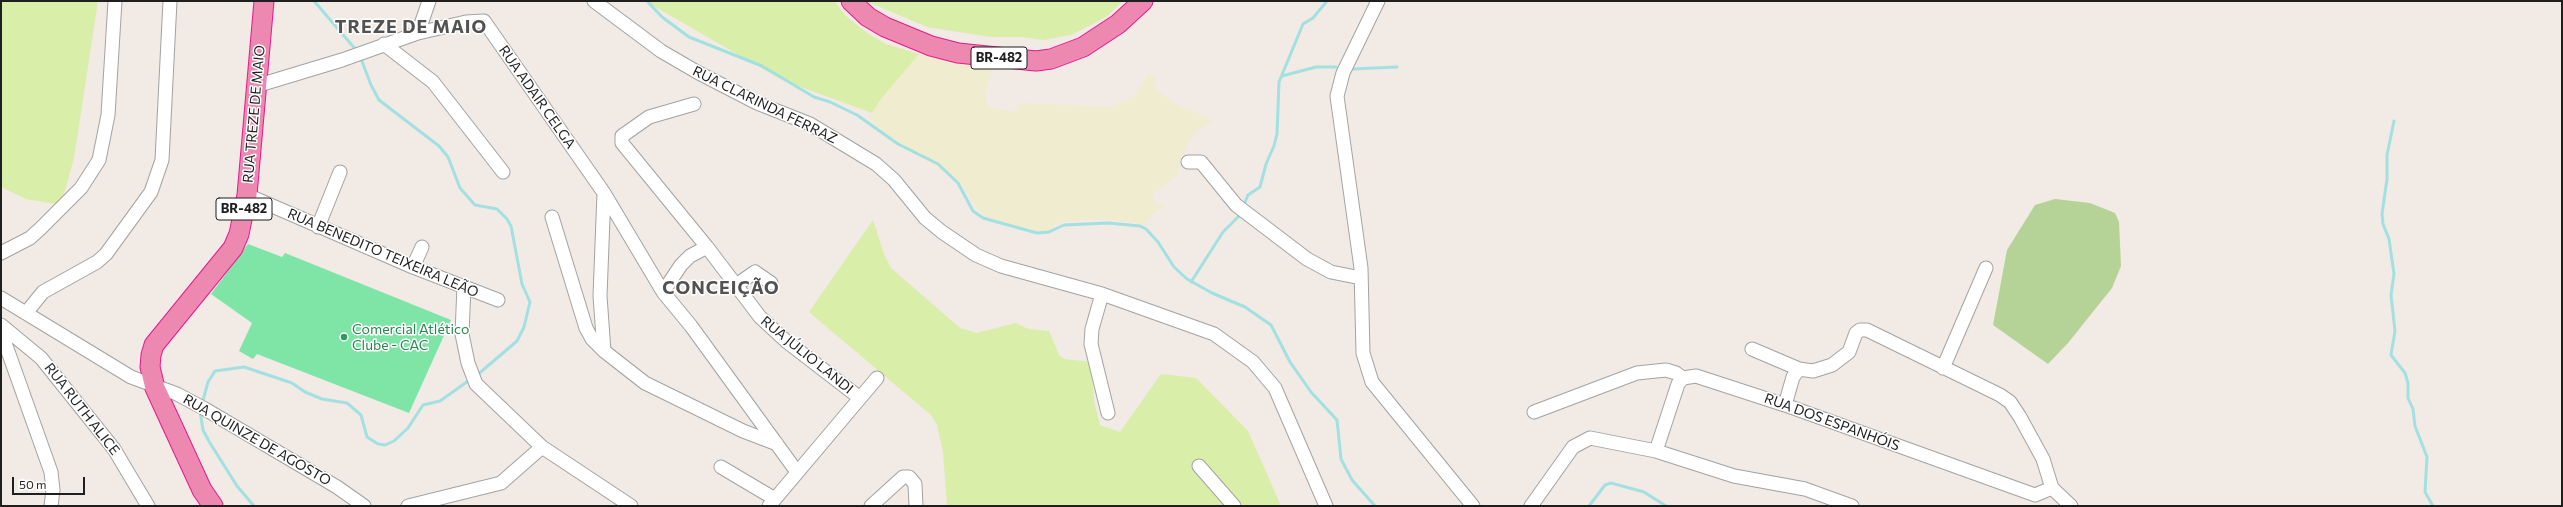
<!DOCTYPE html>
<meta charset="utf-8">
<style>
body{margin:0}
#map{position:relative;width:2563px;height:507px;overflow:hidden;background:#f1eae5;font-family:Commissioner,sans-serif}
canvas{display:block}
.frame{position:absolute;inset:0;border:2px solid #1f1f1f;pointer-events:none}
.scale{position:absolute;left:12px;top:477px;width:73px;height:18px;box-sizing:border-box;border:2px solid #1f1f1f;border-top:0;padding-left:5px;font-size:12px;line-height:14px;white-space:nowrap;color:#1f1f1f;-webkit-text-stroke:3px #fff;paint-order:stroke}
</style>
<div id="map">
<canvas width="2563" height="507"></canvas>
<div class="frame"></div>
<div class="scale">50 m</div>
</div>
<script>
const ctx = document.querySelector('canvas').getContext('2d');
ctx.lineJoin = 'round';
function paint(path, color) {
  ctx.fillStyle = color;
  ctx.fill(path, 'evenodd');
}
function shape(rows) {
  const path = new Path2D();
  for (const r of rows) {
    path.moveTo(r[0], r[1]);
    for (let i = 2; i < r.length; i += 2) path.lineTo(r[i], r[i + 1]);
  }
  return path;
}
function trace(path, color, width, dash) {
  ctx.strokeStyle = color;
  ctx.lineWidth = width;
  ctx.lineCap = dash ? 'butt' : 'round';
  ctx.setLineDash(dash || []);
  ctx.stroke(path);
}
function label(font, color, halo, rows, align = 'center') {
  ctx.font = font + ' Commissioner,sans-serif';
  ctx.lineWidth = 3;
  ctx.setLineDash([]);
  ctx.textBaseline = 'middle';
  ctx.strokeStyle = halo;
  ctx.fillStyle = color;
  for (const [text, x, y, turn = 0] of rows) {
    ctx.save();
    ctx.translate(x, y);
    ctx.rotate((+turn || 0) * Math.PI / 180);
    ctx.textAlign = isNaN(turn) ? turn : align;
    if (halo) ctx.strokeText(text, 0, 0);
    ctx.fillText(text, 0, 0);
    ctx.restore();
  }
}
paint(shape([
 [919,54,992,71,985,93,988,107,1015,112,1019,103,1029,103,1111,107,1134,96,1149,73,1156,78,1156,90,1177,105,1213,120,1198,130,1189,142,1176,177,1153,194,1154,201,1164,207,1152,215,1145,225,1127,221,1096,219,1062,222,1054,226,1051,233,1025,229,987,217,979,210,961,183,880,131,869,118,881,99]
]), '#f0eccf');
paint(shape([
 [1,1,98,1,74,158,61,205,26,199,1,187],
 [645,1,834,1,846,16,867,33,886,44,919,54,881,99,872,113,782,80],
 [866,1,1123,1,1106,17,1071,35,1044,40,1021,37,991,37,927,27],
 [873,220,884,254,891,268,960,328,977,333,1016,323,1028,329,1049,331,1059,355,1064,359,1091,362,1094,401,1100,425,1120,432,1161,374,1196,378,1248,431,1281,506,947,506,943,452,937,425,931,415,809,312]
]), '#d9eea8');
paint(shape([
 [2055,199,2090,203,2115,213,2119,222,2121,266,2112,288,2068,343,2048,364,1993,325,2007,250,2035,205]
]), '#b5d397');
paint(shape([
 [248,244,282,257,285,253,451,320,409,413,257,354,253,359,239,351,252,323,211,294]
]), '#7ee5a7');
trace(shape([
 [314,1,357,51],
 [647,1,662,17,689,37,762,66,814,97,830,102,857,115,898,144,938,164,958,183,973,211,983,218,1037,233,1049,232,1064,225,1108,223,1140,226,1146,229,1158,242,1174,267,1187,279,1212,293,1245,307,1271,325,1290,362,1311,392,1337,420,1341,459,1352,480,1375,506],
 [360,56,371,85,379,100,439,146,448,157,460,188,475,205,497,209,507,219,511,226,522,284,530,302,524,327,517,341,476,376],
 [1353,69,1397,67],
 [1282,76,1316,67,1336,67],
 [2394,121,2387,155,2387,179,2382,214,2383,224,2389,239,2394,274,2391,295,2395,331,2391,355,2405,373,2408,383,2408,398,2413,409,2415,426,2427,457,2425,492,2433,506],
 [1243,207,1248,195,1260,187,1266,164,1274,146,1277,134,1279,82,1303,24,1313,18,1327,1],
 [1191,282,1223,232,1242,213],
 [202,404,208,382,215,371,244,367,292,383,305,392,322,399,347,403,361,415,367,437,378,444,385,445,394,441,408,428,423,405,440,401,471,379],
 [200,411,203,430,210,443,237,486,254,506],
 [1589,506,1605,485,1611,483,1644,492,1666,506]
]), '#a3e0e1', 3);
const minor = shape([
 [594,1,661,51,697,72,757,103,810,124,876,164,894,180,925,218,942,232,976,255,1001,266,1102,294,1214,334,1253,362,1275,388,1326,506],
 [1378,1,1343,73,1337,96,1361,268,1363,353,1372,382,1473,506],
 [418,33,429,1],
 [384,44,433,82,503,172],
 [256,86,342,60,418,33,466,22,484,21,604,193,663,292,691,326,797,472],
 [694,104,649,117,622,136,622,143,707,247,760,317,786,341,860,398],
 [1188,162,1201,162,1236,205,1307,259,1331,272,1361,278],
 [604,193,600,296,604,351,645,383,743,431,777,444],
 [247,195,413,267,498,300],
 [552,217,586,328,592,339,604,351],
 [318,227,340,172],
 [1,253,30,238,41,228,81,188,99,160,108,115,115,1],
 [413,267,422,247],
 [464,286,462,334,468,363,476,384,542,447,631,506],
 [735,286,755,272,771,283],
 [663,292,681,265,690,256,707,247],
 [1102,294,1092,329,1091,344,1108,413],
 [1,298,131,377,177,394,205,409,337,487,364,506],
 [26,313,43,292,97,262,106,254,151,192,162,160,170,1],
 [1,325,41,358,114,449,148,506],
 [6,329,5,343,51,472,53,490,51,506],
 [1752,349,1799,369],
 [1943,368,1986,268],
 [1785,405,1793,377,1799,369,1813,371,1832,365,1849,352,1856,333,1860,330,1867,330,2000,395,2010,402,2020,417,2043,459,2052,488,2071,506],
 [1534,412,1637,373,1666,370,1676,373,1683,378],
 [1656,451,1678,384,1683,378,1696,376,1785,405,2035,495,2052,488],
 [1199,466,1234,506],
 [721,467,775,499],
 [408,506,501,483,542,447],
 [769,506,877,378],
 [871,506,903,477,909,477,915,484,916,506],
 [1531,506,1573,447,1590,438,1656,451,1734,476,1805,489,1852,506]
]);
const highway = shape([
 [851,1,868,17,885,27,931,46,958,53,1036,61,1051,59,1083,47,1118,24,1143,1],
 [213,506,202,490,155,388,150,367,151,355,154,345,233,248,239,234,247,195,264,1]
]);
trace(minor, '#a3a3a3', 15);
trace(highway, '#e71a8c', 21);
trace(minor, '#fff', 13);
trace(highway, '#ed88b0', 19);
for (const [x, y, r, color] of [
 [344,337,4,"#2e9e5b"]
]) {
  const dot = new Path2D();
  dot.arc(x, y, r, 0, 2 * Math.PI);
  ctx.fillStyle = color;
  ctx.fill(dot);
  trace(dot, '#fff', 1.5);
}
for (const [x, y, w] of [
 [999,58,56],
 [244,209,56]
]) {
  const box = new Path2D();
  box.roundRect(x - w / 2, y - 11, w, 22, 3);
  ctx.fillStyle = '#fff';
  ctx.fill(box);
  trace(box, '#1f1f1f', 1);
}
label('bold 13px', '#1f1f1f', null, [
 ["BR-482",999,58],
 ["BR-482",244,209]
]);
label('14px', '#1f1f1f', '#fff', [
 ["RUA ADAIR CELGA",537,97,55],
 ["RUA CLARINDA FERRAZ",765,105,26],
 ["RUA TREZE DE MAIO",254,114,-85],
 ["RUA BENEDITO TEIXEIRA LEÃO",383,253,23],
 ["RUA JÚLIO LANDI",807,355,39],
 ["RUA RUTH ALICE",82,409,52],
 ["RUA DOS ESPANHÓIS",1832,422,20],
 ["RUA QUINZE DE AGOSTO",257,440,30]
]);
label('14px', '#27864d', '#fff', [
 ["Comercial Atlético",352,329],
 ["Clube - CAC",352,345]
], 'left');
ctx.letterSpacing = '1px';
label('bold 18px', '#525252', '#fff', [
 ["TREZE DE MAIO",411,27],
 ["CONCEIÇÃO",721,288]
]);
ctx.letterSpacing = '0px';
</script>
